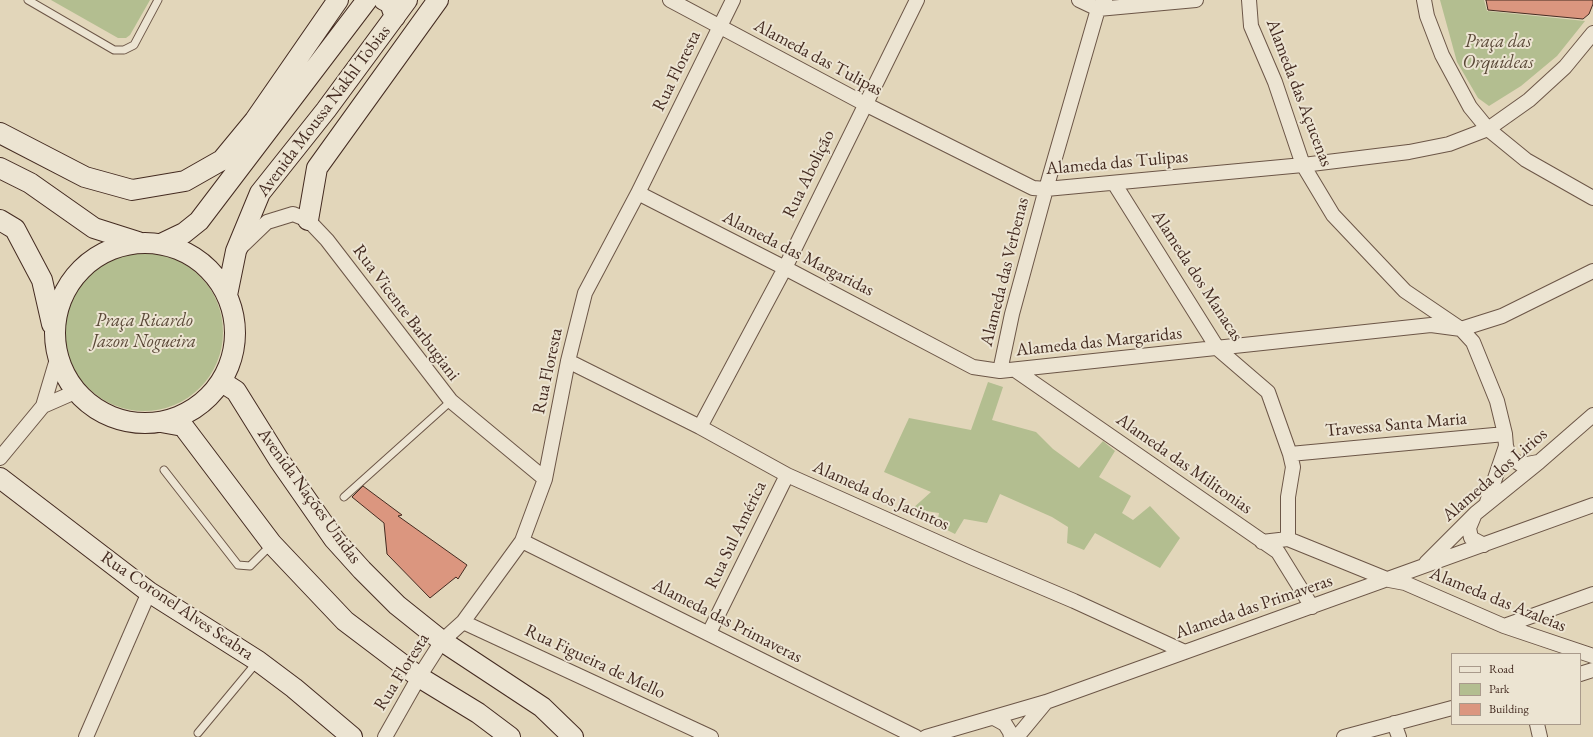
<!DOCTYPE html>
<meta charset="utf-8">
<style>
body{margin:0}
#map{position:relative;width:1593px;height:737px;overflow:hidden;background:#e2d6ba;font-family:"EB Garamond",serif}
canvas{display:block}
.legend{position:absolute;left:1451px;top:653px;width:130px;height:72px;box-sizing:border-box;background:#ece4d2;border:1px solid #a99a8b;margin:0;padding:5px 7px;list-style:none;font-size:12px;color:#442b21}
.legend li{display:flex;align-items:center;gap:8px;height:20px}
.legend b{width:20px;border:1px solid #a99a8b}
</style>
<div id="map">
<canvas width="1593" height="737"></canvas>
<ul class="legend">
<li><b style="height:5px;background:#ece4d2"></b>Road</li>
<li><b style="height:11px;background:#b3be90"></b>Park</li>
<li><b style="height:11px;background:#db967f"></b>Building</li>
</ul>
</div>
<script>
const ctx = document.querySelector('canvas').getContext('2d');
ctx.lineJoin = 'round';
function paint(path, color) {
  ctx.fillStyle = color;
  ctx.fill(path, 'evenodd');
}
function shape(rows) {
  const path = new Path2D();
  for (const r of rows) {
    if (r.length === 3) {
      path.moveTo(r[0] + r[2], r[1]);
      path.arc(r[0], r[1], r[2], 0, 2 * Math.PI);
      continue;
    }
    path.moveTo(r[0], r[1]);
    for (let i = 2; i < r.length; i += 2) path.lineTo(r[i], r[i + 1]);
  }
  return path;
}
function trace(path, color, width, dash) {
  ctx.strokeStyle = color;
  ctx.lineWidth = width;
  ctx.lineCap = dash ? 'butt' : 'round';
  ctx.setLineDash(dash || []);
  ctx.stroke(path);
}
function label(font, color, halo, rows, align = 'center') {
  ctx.font = font + ' "EB Garamond",serif';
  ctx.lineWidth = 4;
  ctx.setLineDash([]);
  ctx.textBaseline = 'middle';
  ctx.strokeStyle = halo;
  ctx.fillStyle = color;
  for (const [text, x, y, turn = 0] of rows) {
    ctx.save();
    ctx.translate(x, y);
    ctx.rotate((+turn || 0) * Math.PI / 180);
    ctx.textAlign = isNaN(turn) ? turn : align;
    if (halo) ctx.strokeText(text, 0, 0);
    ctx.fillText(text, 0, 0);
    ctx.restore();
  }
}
paint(shape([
 [51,0,150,0,130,35,126,38,118,38],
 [1440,0,1484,0,1487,11,1585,21,1557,56,1521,86,1489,106,1478,98,1457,62],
 [144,332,79],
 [988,382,1003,387,992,420,1036,432,1053,449,1079,468,1103,441,1115,451,1099,477,1131,496,1122,513,1133,520,1150,506,1180,538,1160,568,1095,533,1084,550,1067,543,1068,527,1052,517,1000,494,987,523,964,519,955,534,937,525,939,513,912,509,931,492,884,472,909,418,971,430]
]), '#b3be90');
const building = shape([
 [1486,0,1593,0,1593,4,1589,14,1583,19,1488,10,1486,0],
 [363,486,402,515,398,516,467,565,458,579,456,577,430,598,387,554,384,523,352,497,363,486]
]);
paint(building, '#db967f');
trace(building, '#442b21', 1);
const lane = shape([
 [28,0,114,50,124,50,134,45,158,0],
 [164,470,238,565,250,566,271,545],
 [344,497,451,401],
 [198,733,257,662]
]);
const street = shape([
 [670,0,865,104,1033,188,1046,189,1303,165,1409,152,1449,144,1488,129,1529,100,1565,67,1593,33],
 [1079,0,1098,9,1196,0],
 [1249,0,1251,26,1275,82,1303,165,1333,215,1405,291,1461,329,1473,342,1497,401,1505,434,1506,446,1486,505],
 [1424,0,1427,16,1442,55,1470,107,1488,129,1526,160,1593,198],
 [1114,183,1218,349,1268,392,1290,454,1293,467,1288,497,1288,539,1262,542],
 [638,193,785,268,973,367,1000,371,1431,325,1461,329,1502,316,1593,271],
 [241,247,267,222,293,214,308,220,327,240,451,401,545,479],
 [568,361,700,427,787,475,973,558,1074,601,1185,652],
 [1015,370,1278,552,1312,607],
 [1000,371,1012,314,1046,189,1098,9,1105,0],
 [43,406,75,392],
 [700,427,785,268,917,0],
 [1506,446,1510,458,1522,465,1538,462],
 [1290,454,1505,434],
 [0,458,43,406,57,359],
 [1474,516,1469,528,1471,538,1484,545],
 [1288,539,1389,580,1405,583,1504,626,1593,656],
 [522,541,916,737],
 [1426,563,1476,513,1539,462,1593,415],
 [463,622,711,737],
 [1504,626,1593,594],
 [709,633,787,475],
 [1580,674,1593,670],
 [994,718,1005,724,1010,732,1011,737],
 [1394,723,1399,737],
 [1537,724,1540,737],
 [86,737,149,592],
 [385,737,419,677,442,641,463,622,522,541,545,479,568,361,585,293,638,193,733,0],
 [926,737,1046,702,1593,505],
 [1017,737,1046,702],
 [1344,737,1452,708]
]);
const secondary = shape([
 [384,0,390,3,395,17],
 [0,133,85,177,132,190,185,181,222,160,255,120,338,0],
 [0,168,30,183,94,228,138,242],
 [0,220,15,229,42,280,52,324],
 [308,220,317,168,438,0],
 [145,333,90],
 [161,244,184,233,199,221,367,0],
 [227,295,236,251,260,193,326,110,407,0],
 [222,382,236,391,279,460,334,539,362,570,397,605,442,641,542,707,573,737],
 [161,422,183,426,272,544,345,621,419,677,478,713,510,737],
 [0,478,149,592,258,661,294,688,352,737]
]);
trace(lane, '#6c5647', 9);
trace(street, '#6c5647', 16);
trace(secondary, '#442b21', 22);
trace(lane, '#ece4d2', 7);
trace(street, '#ece4d2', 14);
trace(secondary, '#ece4d2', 20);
label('italic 18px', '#5a4837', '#ece4d2', [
 ["Praça das",1498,42],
 ["Orquideas",1498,63],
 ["Praça Ricardo",144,321],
 ["Jazon Nogueira",144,342]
]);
label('18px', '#442b21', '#ece4d2', [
 ["Alameda das Tulipas",818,58,28],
 ["Rua Floresta",677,71,-64],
 ["Alameda das Açucenas",1299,93,69],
 ["Avenida Moussa Nakhl Tobias",324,111,-53],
 ["Alameda das Tulipas",1117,163,-5],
 ["Rua Abolição",809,174,-64],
 ["Alameda das Margaridas",798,254,27],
 ["Alameda das Verbenas",1005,272,-76],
 ["Alameda dos Manacas",1197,276,57],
 ["Rua Vicente Barbugiani",406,313,53],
 ["Alameda das Margaridas",1099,342,-6],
 ["Rua Floresta",548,371,-78],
 ["Travessa Santa Maria",1396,425,-5],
 ["Alameda das Militonias",1184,464,35],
 ["Alameda dos Lirios",1495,475,-41],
 ["Avenida Nações Unidas",309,496,54],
 ["Alameda dos Jacintos",881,496,24],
 ["Rua Sul América",736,535,-64],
 ["Alameda das Azaleias",1498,600,22],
 ["Rua Coronel Alves Seabra",177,606,34],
 ["Alameda das Primaveras",1254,607,-19],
 ["Alameda das Primaveras",727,621,27],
 ["Rua Figueira de Mello",595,662,25],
 ["Rua Floresta",402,672,-58]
]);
</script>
